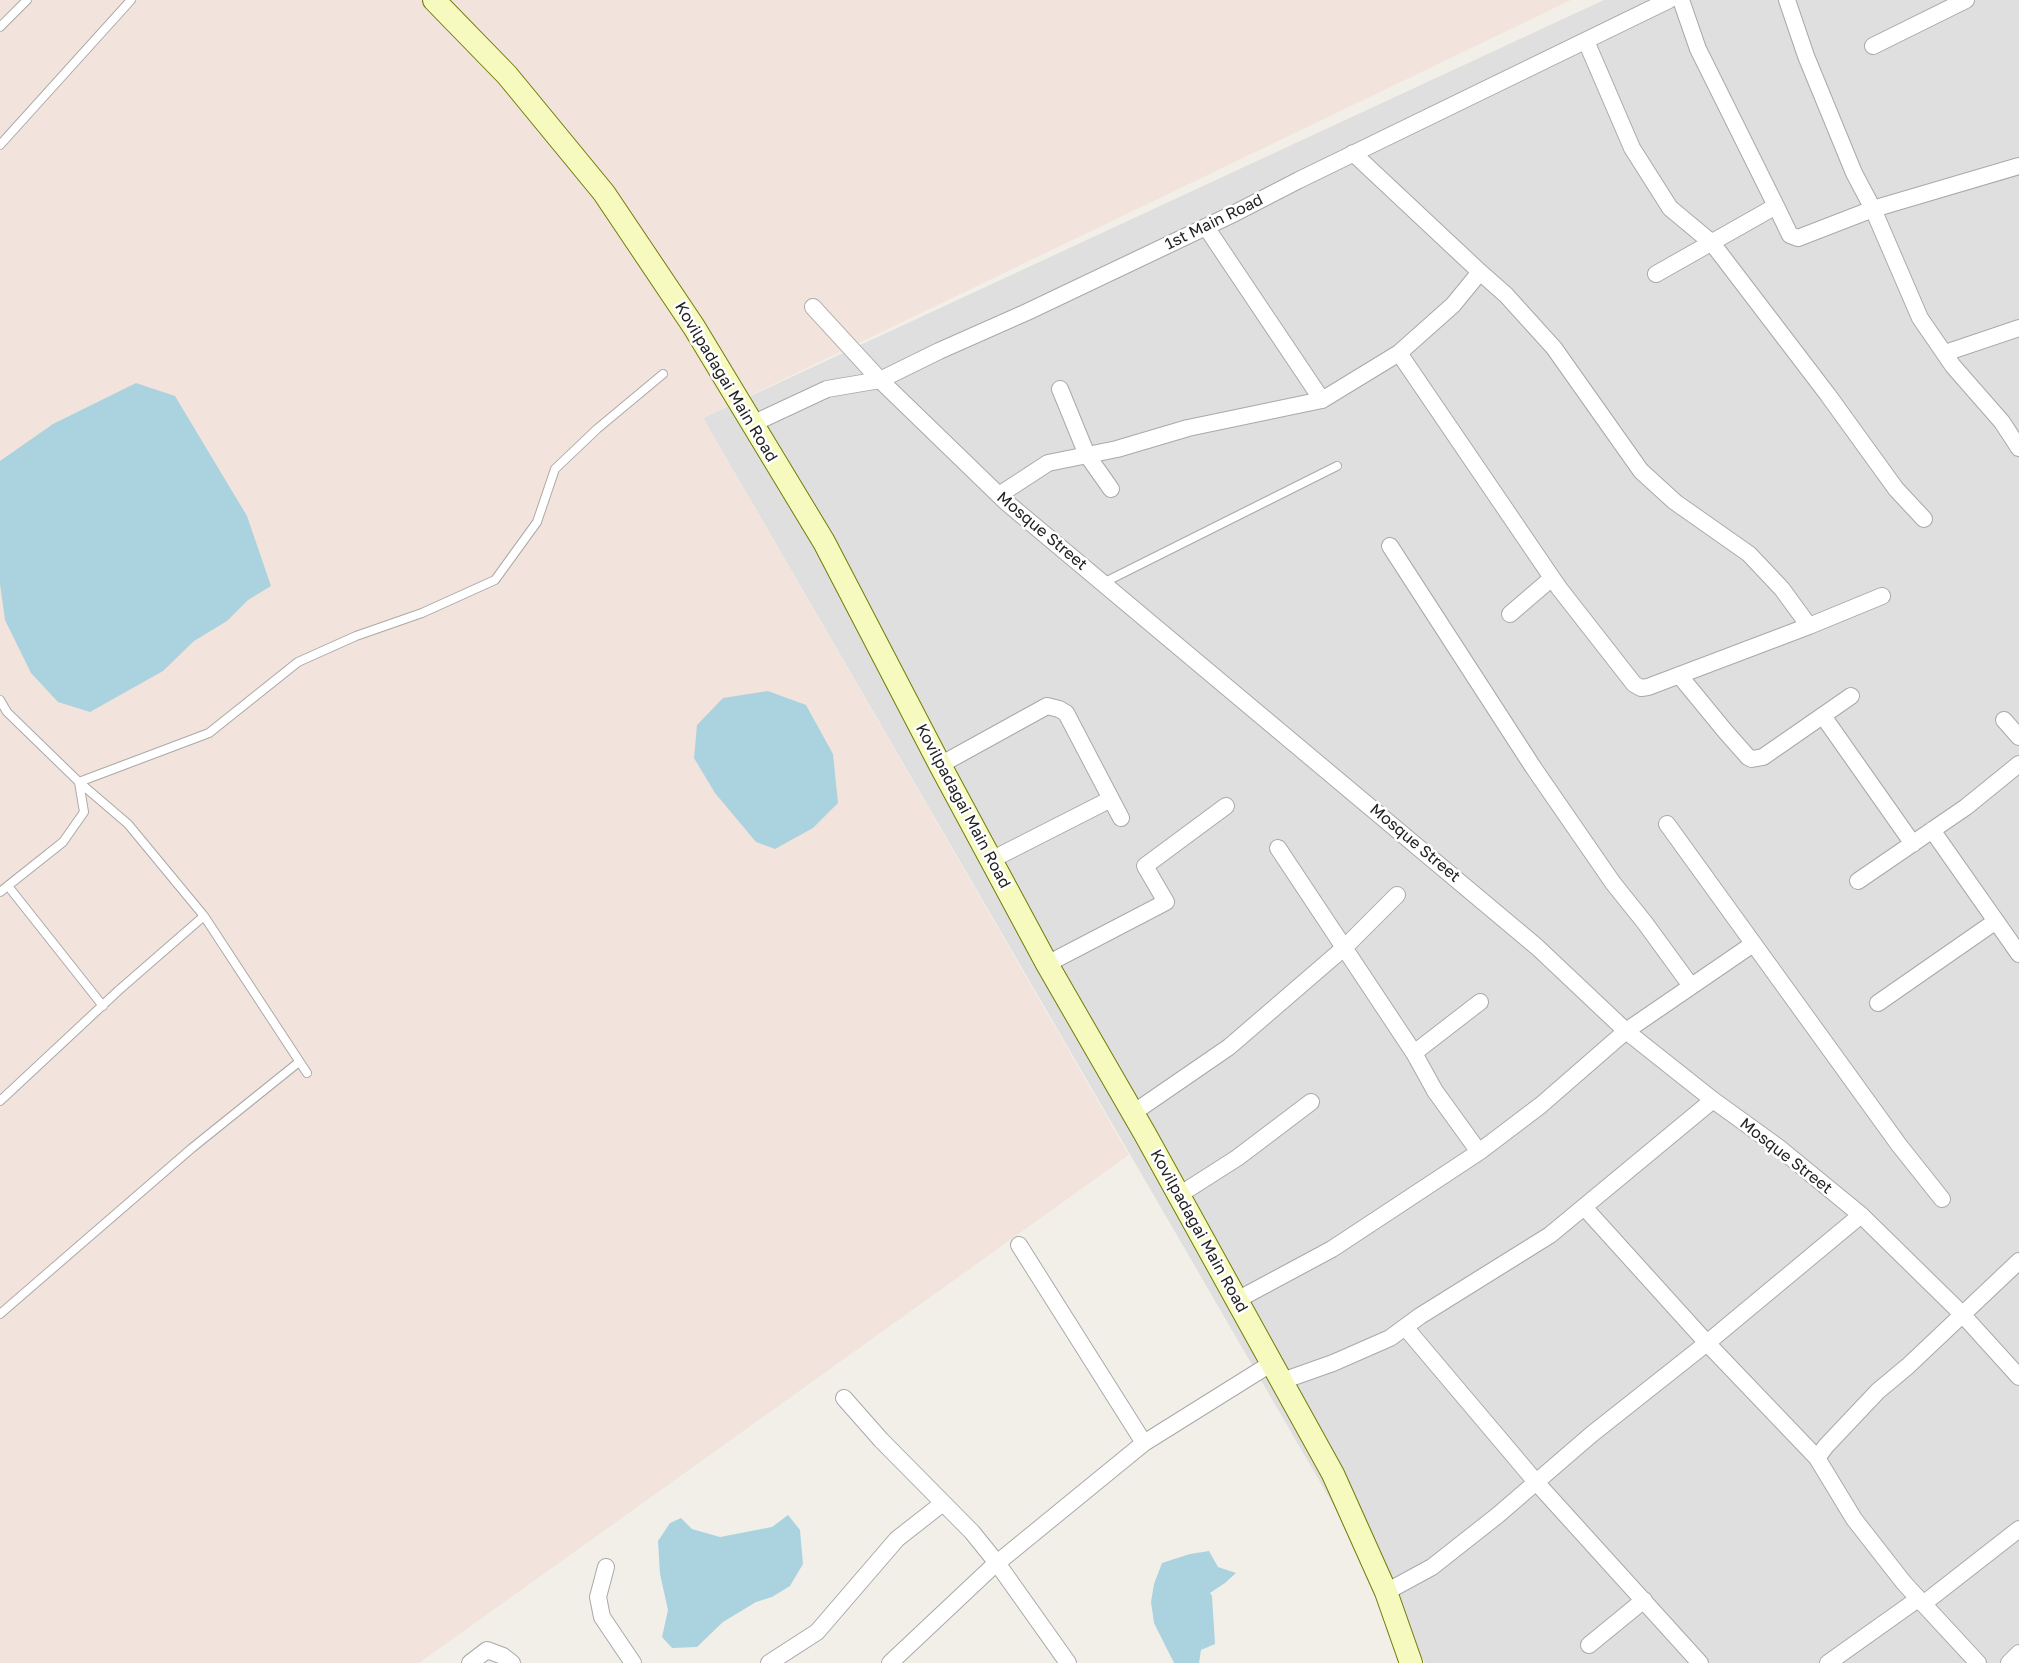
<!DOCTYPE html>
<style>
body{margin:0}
canvas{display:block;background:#f2efe9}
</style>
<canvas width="2019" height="1663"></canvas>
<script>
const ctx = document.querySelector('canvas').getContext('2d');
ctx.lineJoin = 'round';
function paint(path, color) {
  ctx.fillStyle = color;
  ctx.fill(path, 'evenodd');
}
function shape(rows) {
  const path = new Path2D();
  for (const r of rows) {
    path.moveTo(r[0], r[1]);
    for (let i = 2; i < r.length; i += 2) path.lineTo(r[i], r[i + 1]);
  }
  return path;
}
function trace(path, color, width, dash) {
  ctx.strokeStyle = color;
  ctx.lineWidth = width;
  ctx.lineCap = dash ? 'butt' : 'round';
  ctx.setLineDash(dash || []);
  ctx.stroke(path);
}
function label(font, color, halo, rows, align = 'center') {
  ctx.font = font + ' "Golos Text",sans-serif';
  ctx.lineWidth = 5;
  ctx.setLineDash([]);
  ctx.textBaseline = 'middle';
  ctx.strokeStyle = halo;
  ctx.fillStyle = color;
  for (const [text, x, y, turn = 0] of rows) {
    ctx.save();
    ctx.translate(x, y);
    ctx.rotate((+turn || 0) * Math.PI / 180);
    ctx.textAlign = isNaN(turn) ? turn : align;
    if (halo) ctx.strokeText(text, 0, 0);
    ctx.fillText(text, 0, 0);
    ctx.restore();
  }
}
paint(shape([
 [1604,0,2019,0,2019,1663,1425,1663,703,418]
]), '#e0dfdf');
paint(shape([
 [0,0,1571,0,703,418,1129,1155,419,1663,0,1663]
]), '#f3e3dd');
paint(shape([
 [136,383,175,396,247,516,271,586,248,600,227,621,194,641,163,671,90,712,58,702,31,673,5,620,0,584,0,461,53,424],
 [768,691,806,705,833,754,838,803,813,828,775,849,756,842,715,793,694,758,697,725,723,698],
 [788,1515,800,1530,803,1564,790,1586,772,1597,756,1602,723,1622,697,1647,672,1648,662,1637,668,1610,660,1574,658,1541,670,1523,681,1518,692,1529,720,1537,772,1527],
 [1209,1551,1218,1567,1236,1573,1225,1583,1210,1593,1212,1596,1215,1644,1201,1650,1199,1663,1174,1663,1154,1623,1151,1602,1154,1584,1162,1563,1190,1554]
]), '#aad3df');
const service = shape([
 [0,27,27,0],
 [0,145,131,0],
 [1103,583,1337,466],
 [0,700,7,712,79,782,128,824,204,916,307,1073],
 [8,886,103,1006],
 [0,892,63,842,84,812,79,782,209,733,298,662,356,636,422,613,495,580,537,522,555,469,597,429,663,374],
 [0,1101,119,990,204,916],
 [0,1314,192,1148,299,1062]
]);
const minor = shape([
 [1787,0,1806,56,1854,173,1873,209,1920,318,1953,366,2002,422,2019,448],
 [1586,41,1632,148,1670,208,1712,243,1828,395,1896,489,1924,519],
 [1873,46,1966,0],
 [1776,206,1790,235,1798,238,1873,209,2019,166],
 [1206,227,1322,400],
 [1480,272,1506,295,1554,348,1641,471,1675,502,1749,554,1782,589,1809,626],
 [1656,274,1776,206,1698,49,1681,0],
 [813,307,880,380,1006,502,1537,947,1626,1031,1713,1100,1778,1147,1861,1215,1962,1314,2019,1377],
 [1399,353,1559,588,1634,684,1641,688,1648,687,1809,626,1882,596],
 [1945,353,2019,328],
 [1060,389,1087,455,1111,489],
 [752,424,827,389,880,380,939,351,1027,312,1235,213,1299,180,1669,0],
 [999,495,1048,463,1117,449,1188,428,1322,400,1399,353,1453,305,1480,272,1353,153],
 [1390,546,1533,767,1613,883,1645,923,1691,986],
 [1510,614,1552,578],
 [1679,675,1725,731,1748,757,1752,759,1763,757,1851,696],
 [1823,716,1913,844],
 [2004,720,2019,737],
 [940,765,1047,706,1059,709,1066,713,1121,818],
 [1667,824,1899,1145,1942,1199],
 [1932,830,2019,954],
 [1278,848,1414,1053,1435,1091,1479,1152],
 [991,860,1111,799],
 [1858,881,1966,807,2019,764],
 [1047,964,1166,902,1145,866,1226,806],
 [1878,1003,1996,921],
 [1414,1053,1480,1002],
 [1133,1113,1229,1047,1345,947,1397,895],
 [1179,1195,1237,1158,1311,1102],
 [1584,1207,1707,1343,1817,1458,1854,1519,1904,1583,1978,1663],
 [1019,1245,1144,1443],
 [1237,1300,1332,1249,1479,1152,1541,1105,1626,1031,1753,944],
 [1405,1327,1536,1482,1700,1663],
 [1282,1381,1333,1363,1390,1338,1420,1316,1550,1235,1713,1100],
 [844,1398,881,1440,972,1532,997,1563,1068,1663],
 [1817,1458,1826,1446,1878,1391,1908,1366,2019,1261],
 [606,1567,598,1597,602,1617,633,1663],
 [1386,1592,1432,1567,1498,1515,1592,1434,1707,1343,1861,1215],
 [1923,1604,2019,1529],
 [1589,1645,1644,1600],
 [470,1663,487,1650,503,1656,512,1663],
 [769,1663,817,1632,897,1539,943,1503],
 [890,1663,991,1568,1144,1443,1272,1363],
 [1828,1663,1918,1599],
 [2009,1663,2019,1653]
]);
const secondary = shape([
 [434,0,507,75,604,193,694,327,824,542,940,765,1047,964,1145,1134,1333,1474,1386,1592,1411,1663]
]);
trace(service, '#a9a9a9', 10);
trace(minor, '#a9a9a9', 18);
trace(secondary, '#717c06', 24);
trace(service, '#fff', 8);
trace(minor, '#fff', 16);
trace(secondary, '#f7fabf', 22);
label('16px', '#222', '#fff', [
 ["1st Main Road",1214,222,-26],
 ["Kovilpadagai Main Road",726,382,59],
 ["Mosque Street",1042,531,40],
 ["Kovilpadagai Main Road",963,806,62],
 ["Mosque Street",1415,843,40],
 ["Mosque Street",1786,1156,38],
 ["Kovilpadagai Main Road",1199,1231,61]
]);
</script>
